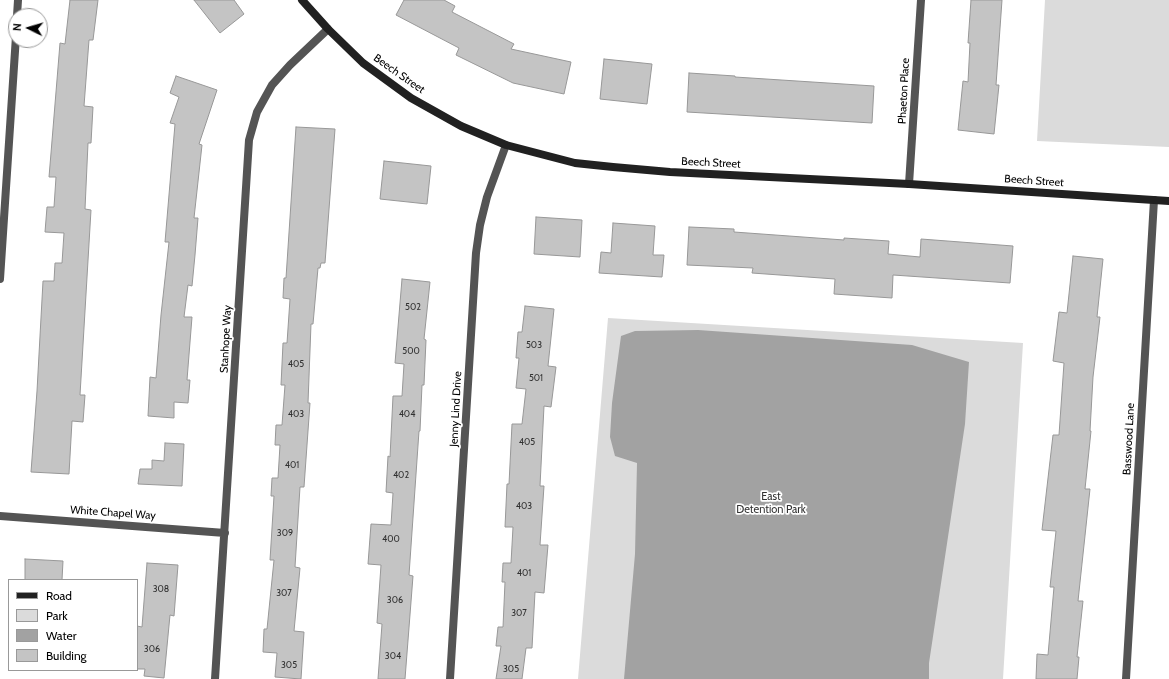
<!DOCTYPE html>
<style>
body{margin:0}
#map{position:relative;width:1169px;height:679px;overflow:hidden;background:#fff;font-family:Cabin,sans-serif}
canvas{display:block}
.legend{position:absolute;left:8px;top:579px;width:130px;height:92px;box-sizing:border-box;background:#fff;border:1px solid #999;margin:0;padding:5px 7px;list-style:none;font-size:12px;color:#000}
.legend li{display:flex;align-items:center;gap:8px;height:20px}
.legend b{width:20px;border:1px solid #999}
.north{position:absolute;left:8px;top:8px;width:40px;height:40px;box-sizing:border-box;background:#fff;border:1px solid #999;border-radius:50%;rotate:275deg;font-size:11px;font-weight:700;line-height:16px;text-align:center;color:#000}
.north::after{content:'';display:block;margin:auto;width:14px;height:18px;background:#000;clip-path:polygon(50% 0,100% 100%,50% 72%,0 100%)}
</style>
<div id="map">
<canvas width="1169" height="679"></canvas>
<ul class="legend">
<li><b style="height:5px;background:#212121"></b>Road</li>
<li><b style="height:11px;background:#dbdbdb"></b>Park</li>
<li><b style="height:11px;background:#a2a2a2"></b>Water</li>
<li><b style="height:11px;background:#c4c4c4"></b>Building</li>
</ul>
<div class="north">N</div>
</div>
<script>
const ctx = document.querySelector('canvas').getContext('2d');
ctx.lineJoin = 'round';
function paint(path, color) {
  ctx.fillStyle = color;
  ctx.fill(path, 'evenodd');
}
function shape(rows) {
  const path = new Path2D();
  for (const r of rows) {
    path.moveTo(r[0], r[1]);
    for (let i = 2; i < r.length; i += 2) path.lineTo(r[i], r[i + 1]);
  }
  return path;
}
function trace(path, color, width, dash) {
  ctx.strokeStyle = color;
  ctx.lineWidth = width;
  ctx.lineCap = dash ? 'butt' : 'round';
  ctx.setLineDash(dash || []);
  ctx.stroke(path);
}
function label(font, color, halo, rows, align = 'center') {
  ctx.font = font + ' Cabin,sans-serif';
  ctx.lineWidth = 3.5;
  ctx.setLineDash([]);
  ctx.textBaseline = 'middle';
  ctx.strokeStyle = halo;
  ctx.fillStyle = color;
  for (const [text, x, y, turn = 0] of rows) {
    ctx.save();
    ctx.translate(x, y);
    ctx.rotate((+turn || 0) * Math.PI / 180);
    ctx.textAlign = isNaN(turn) ? turn : align;
    if (halo) ctx.strokeText(text, 0, 0);
    ctx.fillText(text, 0, 0);
    ctx.restore();
  }
}
paint(shape([
 [1045,0,1169,0,1169,147,1037,141],
 [608,318,1023,343,1003,679,578,679]
]), '#dbdbdb');
paint(shape([
 [698,330,912,345,969,362,965,424,929,663,929,679,624,679,635,554,637,463,615,456,610,437,612,403,621,336,635,331]
]), '#a2a2a2');
const building = shape([
 [70,0,98,0,93,40,89,40,84,106,93,107,91,143,88,143,85,209,91,210,80,395,85,395,83,422,72,421,69,474,31,472,37,391,43,281,54,281,55,263,62,263,64,233,45,232,47,207,54,207,56,177,49,177,51,153,60,43,65,44,70,0],
 [194,0,234,0,244,14,220,33,194,0],
 [404,0,444,0,455,6,452,12,514,44,511,49,571,62,564,94,513,83,456,55,459,48,396,15,404,0],
 [971,0,1002,0,996,85,999,85,994,134,958,130,963,81,968,82,970,43,968,43,971,0],
 [604,59,652,64,647,104,600,99,604,59],
 [689,73,735,76,735,77,874,86,872,123,687,112,689,73],
 [176,76,217,90,199,144,202,145,194,218,198,218,195,255,192,286,188,285,184,317,192,317,187,380,190,380,188,403,174,402,174,418,148,416,150,377,156,378,161,315,169,242,165,242,175,124,170,123,179,97,170,93,176,76],
 [296,127,335,129,325,263,321,263,320,268,318,268,313,324,311,324,308,403,310,403,304,487,300,487,295,567,300,568,294,631,304,632,301,679,275,677,277,653,263,652,264,629,267,629,274,560,270,560,274,496,271,496,272,478,278,478,280,445,275,445,276,425,282,425,285,385,281,385,283,343,287,343,290,299,283,298,284,278,286,278,296,127],
 [384,161,431,166,427,204,380,199,384,161],
 [536,217,582,220,580,257,534,254,536,217],
 [613,223,655,226,653,255,664,255,662,277,599,273,601,252,611,253,613,223],
 [689,227,734,229,734,232,844,240,844,238,889,241,888,254,920,257,921,239,1013,246,1010,283,893,275,892,298,834,294,835,279,752,273,753,268,687,265,689,227],
 [1073,256,1103,259,1097,317,1100,317,1093,377,1090,431,1091,431,1085,489,1090,489,1078,601,1083,601,1077,657,1079,657,1077,679,1036,679,1037,654,1048,655,1054,587,1050,587,1056,531,1042,530,1053,435,1059,435,1064,363,1053,361,1059,312,1067,313,1073,256],
 [402,279,430,282,424,339,426,340,424,385,422,385,420,431,419,431,409,575,413,576,405,679,378,679,382,624,377,623,381,565,368,564,371,524,391,525,393,493,386,492,388,456,390,457,393,396,402,396,404,364,395,363,402,279],
 [525,306,554,309,548,366,556,367,551,407,544,406,540,486,544,486,540,545,548,545,544,593,535,592,532,648,526,648,522,679,496,679,501,646,496,646,498,627,503,627,505,582,502,582,503,563,511,563,513,527,505,527,507,484,509,484,512,424,522,424,526,389,516,388,519,358,516,358,518,332,522,332,525,306],
 [165,443,184,444,182,486,138,484,140,469,152,469,152,460,164,461,165,443],
 [25,559,63,561,62,580,25,580,25,559],
 [147,563,178,565,174,616,170,615,164,678,144,676,145,669,137,669,137,626,142,627,147,563]
]);
paint(building, '#c4c4c4');
trace(building, '#989898', 1);
trace(shape([
 [17,16,18,0],
 [909,184,921,0],
 [0,279,16,36],
 [0,516,225,533],
 [215,679,249,140,257,112,272,85,290,65,328,29],
 [450,679,476,253,480,225,487,197,506,145],
 [1126,679,1154,200]
]), '#545454', 8);
trace(shape([
 [302,0,328,29,363,63,411,98,461,126,506,145,575,163,613,167,670,172,909,184,1169,201]
]), '#212121', 8);
label('9px', '#313131', null, [
 ["502",413,307],
 ["503",534,345],
 ["500",411,351],
 ["405",296,364],
 ["501",536,378],
 ["403",296,414],
 ["404",407,414],
 ["405",527,442],
 ["401",292,465],
 ["402",401,475],
 ["403",524,506],
 ["309",285,533],
 ["400",391,539],
 ["401",524,573],
 ["308",161,589],
 ["307",284,593],
 ["306",395,600],
 ["307",519,613],
 ["306",152,649],
 ["304",393,656],
 ["305",289,665],
 ["305",511,669]
]);
label('11px', '#000', '#fff', [
 ["Beech Street",399,74,35],
 ["Phaeton Place",904,91,-87],
 ["Beech Street",711,163,3],
 ["Beech Street",1034,181,4],
 ["Stanhope Way",226,339,-87],
 ["Jenny Lind Drive",456,409,-87],
 ["Basswood Lane",1129,439,-87],
 ["White Chapel Way",113,513,4]
]);
label('11px', '#323232', '#fff', [
 ["East",771,497],
 ["Detention Park",771,510]
]);
</script>
